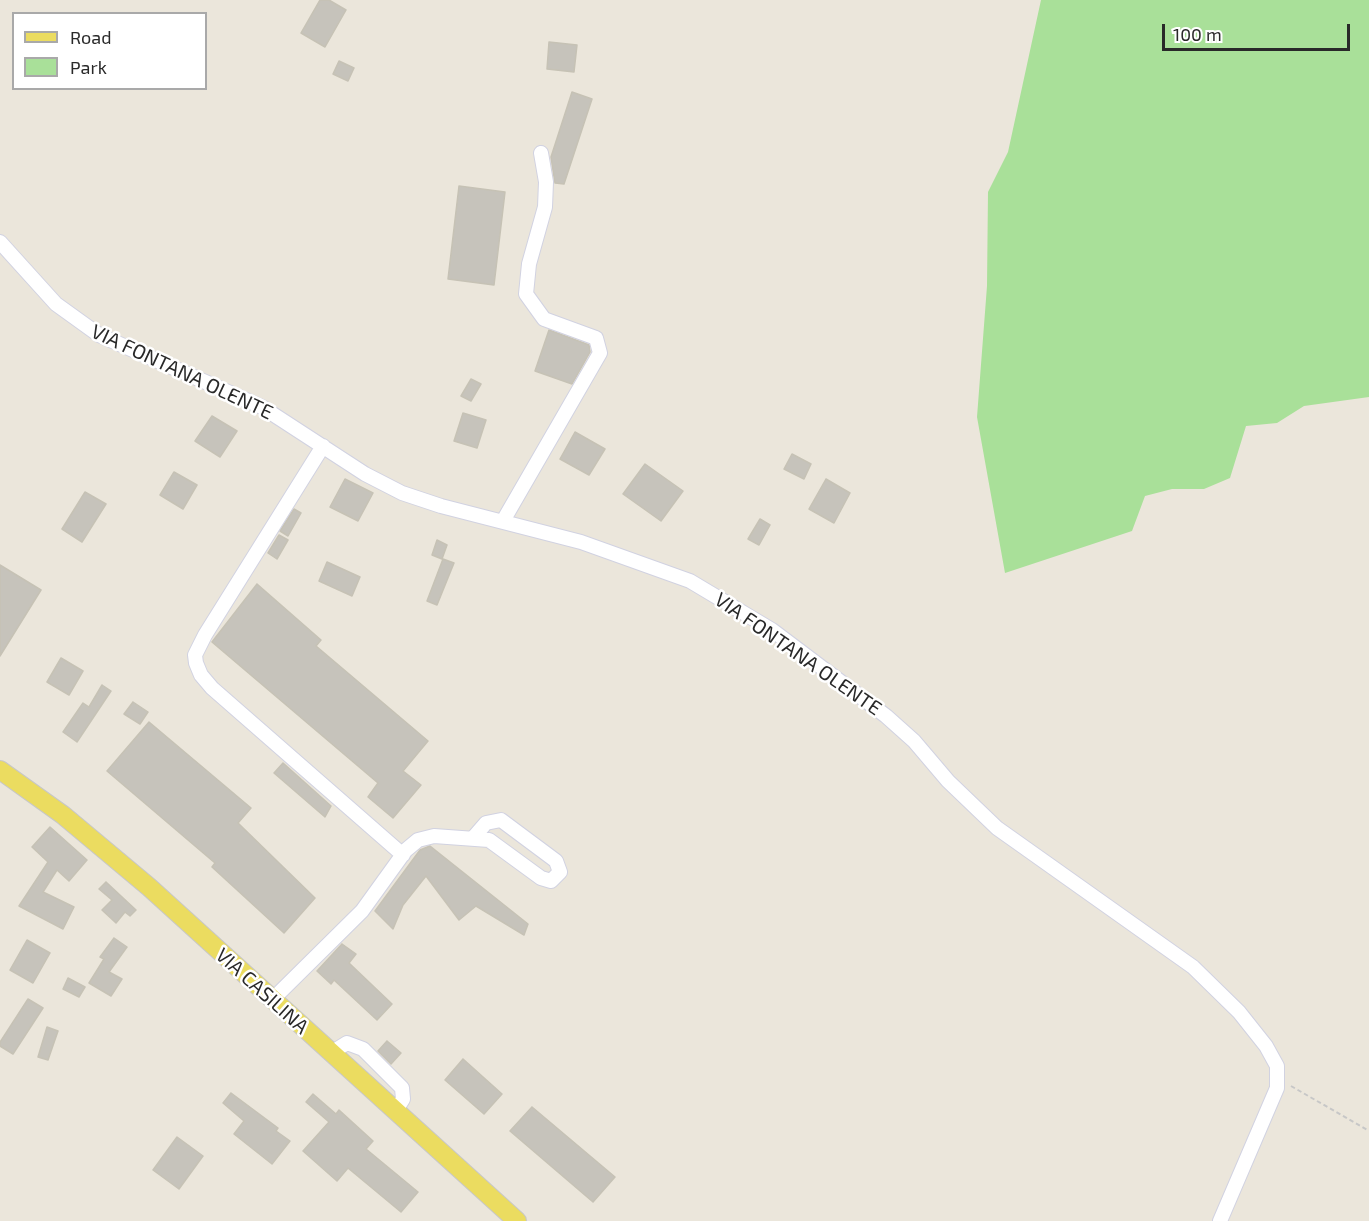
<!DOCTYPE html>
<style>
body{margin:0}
#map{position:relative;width:1369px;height:1221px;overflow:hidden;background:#ebe6db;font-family:"Exo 2",sans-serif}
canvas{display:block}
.legend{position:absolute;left:12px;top:12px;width:195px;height:78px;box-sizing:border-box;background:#fff;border:2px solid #a9a9a9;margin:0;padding:8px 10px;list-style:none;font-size:18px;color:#292929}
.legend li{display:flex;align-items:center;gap:12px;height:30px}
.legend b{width:30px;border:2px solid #a9a9a9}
.scale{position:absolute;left:1162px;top:24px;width:188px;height:27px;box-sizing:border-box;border:3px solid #292929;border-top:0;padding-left:8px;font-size:18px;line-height:21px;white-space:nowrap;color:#292929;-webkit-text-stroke:4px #fff;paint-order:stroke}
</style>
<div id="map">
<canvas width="1369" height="1221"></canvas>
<ul class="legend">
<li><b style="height:8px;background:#ebdc60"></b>Road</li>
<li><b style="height:16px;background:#a9e099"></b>Park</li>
</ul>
<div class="scale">100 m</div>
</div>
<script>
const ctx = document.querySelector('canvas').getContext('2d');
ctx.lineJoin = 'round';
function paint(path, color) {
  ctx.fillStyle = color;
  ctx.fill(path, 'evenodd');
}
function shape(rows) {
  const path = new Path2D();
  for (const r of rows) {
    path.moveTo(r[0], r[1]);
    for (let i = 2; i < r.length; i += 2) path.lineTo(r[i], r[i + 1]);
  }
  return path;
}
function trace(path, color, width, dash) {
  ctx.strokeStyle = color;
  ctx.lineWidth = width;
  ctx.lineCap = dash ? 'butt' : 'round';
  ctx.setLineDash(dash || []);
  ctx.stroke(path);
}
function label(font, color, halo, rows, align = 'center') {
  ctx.font = font + ' "Exo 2",sans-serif';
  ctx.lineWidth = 5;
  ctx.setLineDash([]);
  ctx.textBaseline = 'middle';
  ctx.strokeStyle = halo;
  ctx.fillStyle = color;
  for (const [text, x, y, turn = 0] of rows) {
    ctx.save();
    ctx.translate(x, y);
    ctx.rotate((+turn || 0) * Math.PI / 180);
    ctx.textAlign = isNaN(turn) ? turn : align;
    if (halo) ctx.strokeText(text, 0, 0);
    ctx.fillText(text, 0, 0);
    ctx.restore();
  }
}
paint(shape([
 [1041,0,1369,0,1369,397,1304,406,1277,423,1246,426,1230,478,1204,489,1172,489,1145,496,1132,531,1005,573,977,417,987,286,988,192,1008,152]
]), '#a9e099');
const building = shape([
 [320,0,329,0,346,10,325,47,301,33,320,0],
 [549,42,577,45,574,72,547,69,549,42],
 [339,61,354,68,348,81,333,74,339,61],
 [572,92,592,99,564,184,555,183,551,157,572,92],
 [459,186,505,192,494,285,448,279,459,186],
 [549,330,589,345,590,352,572,384,535,371,549,330],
 [471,379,481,384,471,401,461,396,471,379],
 [463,413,486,420,477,448,454,441,463,413],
 [212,416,237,431,220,457,195,441,212,416],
 [575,432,605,449,589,475,560,459,575,432],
 [792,454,811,464,804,479,784,469,792,454],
 [645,464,683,491,661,521,623,494,645,464],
 [174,472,197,485,183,509,160,495,174,472],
 [345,479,373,493,358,521,330,507,345,479],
 [826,479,850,493,834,523,809,509,826,479],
 [85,492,106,504,82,542,62,529,85,492],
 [294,509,301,513,288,536,280,531,294,509],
 [760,519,770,525,759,545,748,539,760,519],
 [279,535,288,540,277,559,268,553,279,535],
 [437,540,447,545,442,559,432,555,437,540],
 [443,559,454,563,437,605,427,601,443,559],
 [327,562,360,577,352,596,319,581,327,562],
 [0,565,41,590,0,656,0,565],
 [257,584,321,640,316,646,428,741,403,771,421,785,393,818,368,797,378,783,212,642,257,584],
 [61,658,83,671,69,695,47,682,61,658],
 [102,685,111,691,77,742,63,732,83,703,89,707,102,685],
 [133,702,148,712,140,724,124,714,133,702],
 [149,722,251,808,238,823,315,898,284,933,212,867,215,863,107,771,149,722],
 [283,763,331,806,325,817,274,773,283,763],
 [50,827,87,860,69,881,57,870,43,892,74,907,63,929,19,906,48,862,32,847,50,827],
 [430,846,528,924,524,935,476,906,459,920,426,876,403,905,393,929,375,911,420,850,430,846],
 [106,882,136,910,130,916,125,912,116,923,102,910,112,900,99,889,106,882],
 [114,938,127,947,109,972,122,979,111,996,89,983,104,959,100,957,114,938],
 [27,940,50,953,33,983,10,970,27,940],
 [342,944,356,954,349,963,392,1004,377,1020,334,980,331,984,317,971,342,944],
 [68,978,85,987,79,997,63,989,68,978],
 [28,999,43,1008,13,1054,0,1046,0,1042,28,999],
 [47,1027,58,1031,48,1060,38,1057,47,1027],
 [387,1041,401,1053,391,1064,378,1051,387,1041],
 [463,1059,502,1094,484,1114,445,1080,463,1059],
 [231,1093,278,1128,276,1131,290,1141,272,1164,234,1134,244,1121,223,1103,231,1093],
 [313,1094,336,1114,339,1110,373,1141,366,1149,418,1192,401,1212,348,1168,337,1181,303,1151,329,1122,306,1102,313,1094],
 [532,1107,615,1177,593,1202,510,1131,532,1107],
 [177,1137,203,1156,179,1189,153,1170,177,1137]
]);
paint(building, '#c6c3bb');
trace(building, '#c6c2b5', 1.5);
const minor = shape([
 [0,242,56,304,99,335,262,407,365,474,402,493,441,506,581,542,690,581,772,630,886,716,914,741,948,781,997,828,1193,967,1239,1012,1266,1046,1277,1066,1277,1088,1220,1221],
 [323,446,205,635,195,655,196,663,201,675,212,688,403,855],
 [503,521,600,353,596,338,544,319,526,294,529,264,545,207,546,182,541,153],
 [272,1000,362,911,406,850,418,840,434,836,489,840,541,878,551,881,560,872,556,861,501,820,486,823,473,838],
 [331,1053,347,1043,363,1049,402,1088,403,1099,395,1112]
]);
const major = shape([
 [0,770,63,815,149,887,517,1221]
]);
trace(minor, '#d1d2e1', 16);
trace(major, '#c7c7c7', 20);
trace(shape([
 [1291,1086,1369,1131]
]), '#c7c7c7', 2, [4.5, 3]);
trace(minor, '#fff', 14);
trace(major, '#ebdc60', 18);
label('20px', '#292929', '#fff', [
 ["VIA FONTANA OLENTE",182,372,25],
 ["VIA FONTANA OLENTE",798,654,35],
 ["VIA CASILINA",262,991,42]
]);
</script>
